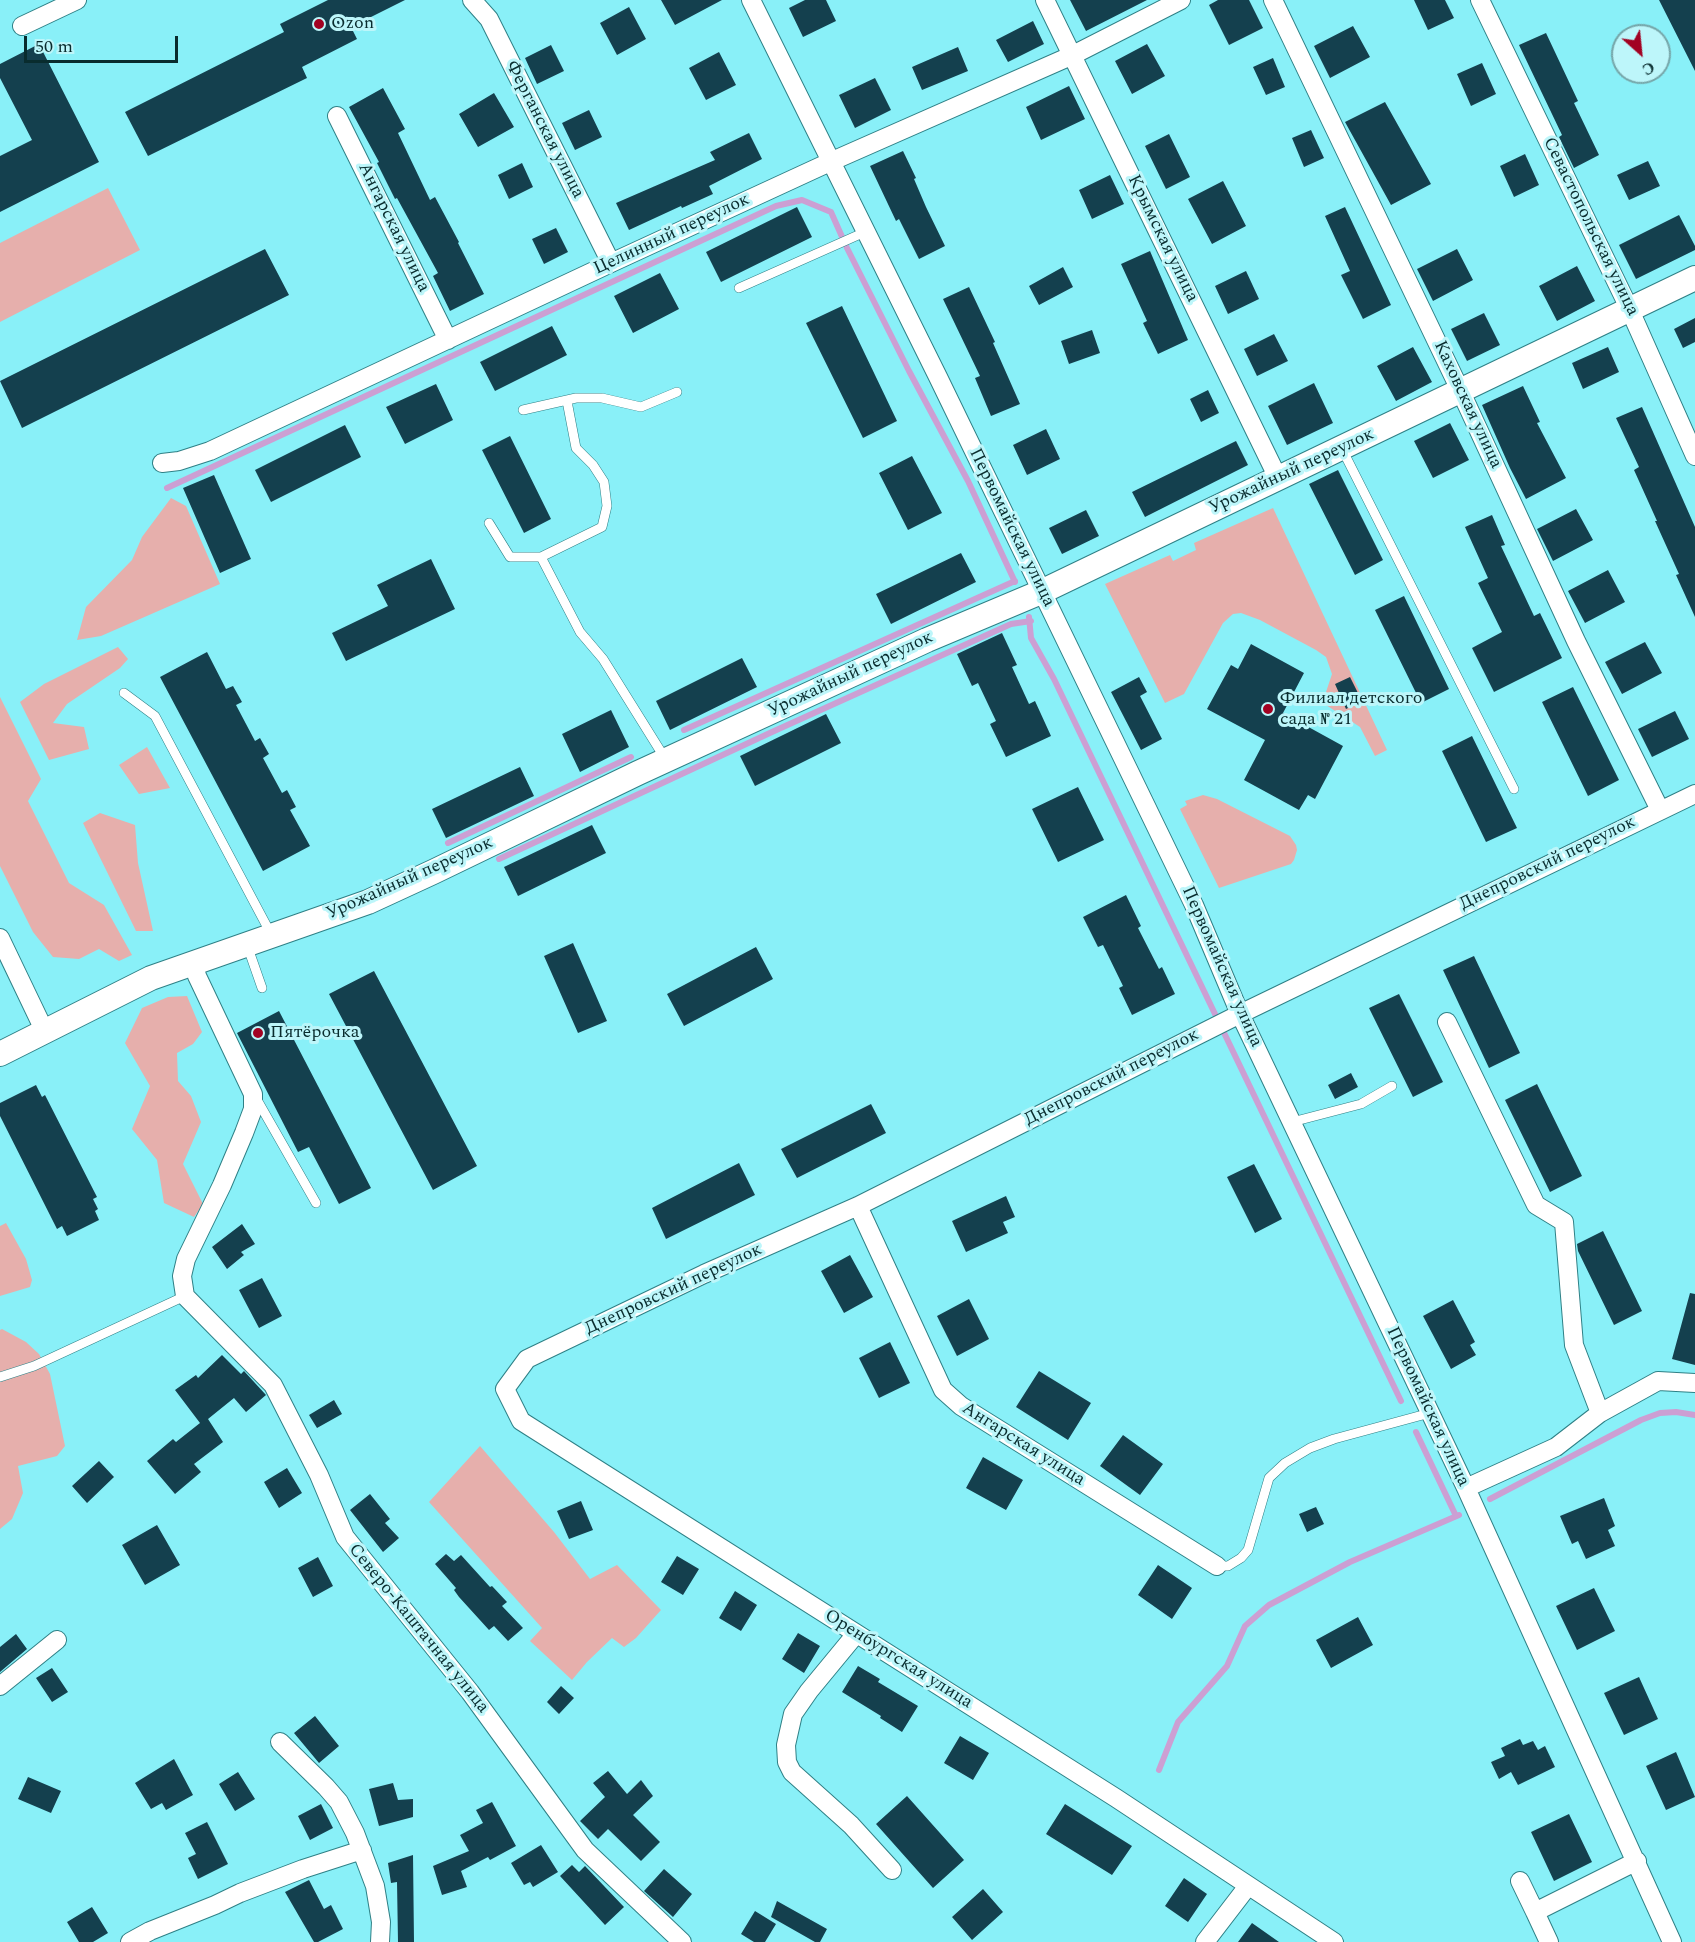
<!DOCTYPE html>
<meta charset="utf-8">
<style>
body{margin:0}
#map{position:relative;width:1695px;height:1942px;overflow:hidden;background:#89f0f8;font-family:Spectral,serif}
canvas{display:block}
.north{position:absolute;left:1611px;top:24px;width:60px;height:60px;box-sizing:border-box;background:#bdf6fa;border:2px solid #75a5a8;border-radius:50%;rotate:153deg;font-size:16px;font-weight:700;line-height:24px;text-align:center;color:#092c2e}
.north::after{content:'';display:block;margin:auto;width:21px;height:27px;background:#a20222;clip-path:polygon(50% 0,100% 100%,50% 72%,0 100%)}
.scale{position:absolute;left:24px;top:36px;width:154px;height:27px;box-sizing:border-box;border:3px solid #092c2e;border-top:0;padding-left:8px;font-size:18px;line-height:21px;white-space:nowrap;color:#092c2e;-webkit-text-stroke:4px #bdf6fa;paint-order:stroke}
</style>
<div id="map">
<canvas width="1695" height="1942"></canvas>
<div class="north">С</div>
<div class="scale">50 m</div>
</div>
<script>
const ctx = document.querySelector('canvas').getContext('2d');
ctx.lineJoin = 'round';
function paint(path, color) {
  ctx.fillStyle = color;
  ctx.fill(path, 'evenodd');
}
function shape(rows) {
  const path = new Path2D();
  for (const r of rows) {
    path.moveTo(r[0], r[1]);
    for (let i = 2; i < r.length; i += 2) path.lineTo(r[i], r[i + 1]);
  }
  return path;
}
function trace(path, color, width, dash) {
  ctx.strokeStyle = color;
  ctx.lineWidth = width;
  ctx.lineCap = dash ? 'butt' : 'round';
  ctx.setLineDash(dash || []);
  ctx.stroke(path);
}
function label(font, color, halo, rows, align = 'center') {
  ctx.font = font + ' Spectral,serif';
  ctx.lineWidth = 6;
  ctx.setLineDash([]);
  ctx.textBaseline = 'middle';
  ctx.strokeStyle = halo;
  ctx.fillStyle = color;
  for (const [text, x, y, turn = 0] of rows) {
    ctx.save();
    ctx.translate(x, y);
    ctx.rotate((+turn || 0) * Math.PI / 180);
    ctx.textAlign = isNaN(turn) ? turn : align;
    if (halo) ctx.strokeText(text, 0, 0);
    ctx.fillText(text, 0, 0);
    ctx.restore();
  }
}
paint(shape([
 [108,188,140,250,0,322,0,243],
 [171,498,186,506,220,584,101,636,77,640,86,607,132,560,142,537],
 [1273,508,1387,750,1375,756,1360,727,1326,705,1325,695,1332,674,1326,657,1316,650,1260,620,1241,613,1233,614,1223,623,1184,694,1165,703,1105,584,1170,555,1173,561,1196,550,1194,543],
 [118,647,128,659,120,668,67,704,53,723,84,727,89,749,49,760,20,702,44,684],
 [0,697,41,779,28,801,69,883,104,905,132,955,119,961,99,949,79,959,53,957,33,932,0,866],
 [147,747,170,788,139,794,119,765],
 [1203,795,1217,799,1290,836,1296,845,1297,850,1294,860,1291,864,1219,888,1180,809,1187,805,1185,801],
 [100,813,135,825,138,863,153,931,136,931,83,823],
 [187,996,202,1032,193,1044,177,1053,178,1081,191,1096,201,1122,183,1164,203,1204,194,1217,164,1203,157,1160,132,1129,150,1086,125,1043,142,1008,168,997],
 [6,1223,26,1259,32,1280,30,1287,0,1296,0,1226],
 [2,1329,26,1342,39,1354,50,1374,65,1446,57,1456,18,1466,23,1493,12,1519,0,1529,0,1330],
 [480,1446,554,1532,590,1579,617,1565,661,1610,636,1638,624,1647,612,1638,587,1662,572,1680,530,1641,542,1628,429,1502]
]), '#e6afac');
trace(shape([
 [167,488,776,206,802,200,831,212,847,248,909,371,968,481,1015,582],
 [1029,617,1031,638,1054,679,1401,1401],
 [684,730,1015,581],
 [448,843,631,757],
 [499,859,772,732,1011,624,1031,621],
 [1416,1432,1456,1516],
 [1490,1499,1641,1420,1660,1413,1676,1412,1695,1415],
 [1159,1770,1178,1722,1227,1666,1245,1626,1269,1605,1350,1562,1459,1515]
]), '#cc9fd3', 6);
paint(shape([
 [328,0,405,0,351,27,357,39,302,67,307,78,148,156,125,112,284,32,280,24],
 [661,0,722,0,675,25],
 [805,0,826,0,836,21,803,37,789,8],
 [1070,0,1147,0,1086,31],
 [1218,0,1249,0,1263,28,1229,45,1209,5],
 [1414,0,1445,0,1454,18,1428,30],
 [1659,0,1695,0,1695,71],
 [629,7,646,39,617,55,600,23],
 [1033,21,1044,44,1008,62,996,40],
 [1353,26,1370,57,1330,78,1314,46],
 [1546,33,1578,101,1574,103,1599,155,1574,168,1559,137,1562,135,1519,45],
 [39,44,99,162,0,212,0,156,32,140,0,78,0,64],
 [1147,44,1165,76,1132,94,1115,61],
 [551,45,564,71,537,84,525,58],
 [958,47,968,71,922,90,912,67],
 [719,52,736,85,706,100,689,68],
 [1273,58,1285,87,1266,95,1253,67],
 [1482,63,1496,94,1471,106,1457,74],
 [875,78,891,110,855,128,839,95],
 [1069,86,1085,119,1041,140,1026,107],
 [383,88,405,129,398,133,430,200,435,197,459,242,458,243,484,294,450,311,433,276,438,273,397,198,395,199,377,163,379,162,349,107],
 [494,93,514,127,478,147,459,114],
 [1385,102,1431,184,1391,205,1345,122],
 [589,110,602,137,575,150,562,123],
 [1311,130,1324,158,1304,167,1292,138],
 [749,133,762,159,709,186,713,194,682,208,681,206,629,230,616,203,715,160,710,152],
 [1169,134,1190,177,1166,189,1145,146],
 [903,151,916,178,914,179,926,207,945,246,919,259,899,219,896,221,870,166],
 [1525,154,1539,185,1514,197,1500,166],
 [1648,161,1660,186,1629,200,1617,175],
 [522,163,533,187,509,199,498,175],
 [1110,175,1124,204,1092,219,1079,190],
 [1223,181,1246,226,1212,244,1188,199],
 [797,207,812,237,721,282,706,252],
 [1345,207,1391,305,1363,319,1341,275,1350,271,1325,216],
 [1679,215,1695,246,1695,250,1636,279,1619,245],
 [556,228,568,252,544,264,532,239],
 [265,249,289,295,22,428,0,381],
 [1457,249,1473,280,1433,301,1417,269],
 [1150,251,1188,340,1158,354,1143,323,1147,321,1121,264],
 [1577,266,1595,301,1557,321,1539,286],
 [1063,267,1073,287,1039,305,1029,286],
 [1246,271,1259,299,1228,314,1215,286],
 [660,273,679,309,633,333,614,296],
 [969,287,995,342,993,343,1020,404,991,416,975,378,980,376,943,299],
 [842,306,897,421,863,438,806,323],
 [1484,313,1500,345,1467,361,1451,329],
 [1695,318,1695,342,1683,348,1674,329],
 [552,326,567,355,495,391,480,362],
 [1092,330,1100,353,1069,364,1061,341],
 [1274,334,1288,361,1257,376,1244,349],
 [1413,347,1432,382,1396,401,1377,366],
 [1608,347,1619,372,1583,389,1572,363],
 [1314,383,1333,423,1287,445,1268,406],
 [436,384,453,420,405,444,386,407],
 [1523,386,1540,422,1537,423,1566,478,1526,499,1510,468,1482,405],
 [1208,390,1219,413,1201,422,1190,399],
 [1642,407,1695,527,1695,617,1676,575,1679,574,1655,521,1657,521,1634,470,1639,467,1616,418],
 [1450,423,1469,460,1433,478,1414,441],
 [345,425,361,457,271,502,255,470],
 [1046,429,1060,459,1027,475,1013,445],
 [510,436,551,519,524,533,482,450],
 [1236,441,1248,465,1145,517,1132,492],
 [912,456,942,513,908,530,879,473],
 [1338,470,1383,560,1355,575,1309,484],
 [214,475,251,559,220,573,183,488],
 [1576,509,1593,540,1553,561,1537,529],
 [1086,510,1099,536,1062,554,1049,528],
 [1492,515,1505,545,1501,546,1534,616,1540,613,1562,658,1494,692,1472,648,1502,632,1478,583,1488,578,1465,527],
 [961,553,976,582,891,624,876,594],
 [431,559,455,609,346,661,332,633,388,606,377,585],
 [1608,570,1625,602,1585,623,1568,591],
 [1404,596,1449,689,1421,703,1375,610],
 [1002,633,1017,665,1012,667,1029,704,1035,701,1051,736,1006,757,990,724,996,721,978,683,972,686,957,654],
 [1645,642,1662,673,1622,694,1605,662],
 [1251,644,1304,673,1283,713,1343,746,1315,799,1308,795,1299,810,1244,780,1265,740,1207,709,1231,665,1238,669],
 [207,652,226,689,233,686,242,702,236,705,255,741,260,738,269,754,263,758,282,793,287,790,296,807,290,810,310,846,263,871,160,677],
 [742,658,757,687,670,730,656,701],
 [1139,677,1147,692,1140,696,1162,739,1141,750,1111,692],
 [1350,677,1362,701,1346,709,1335,684],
 [1573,687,1619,780,1588,796,1542,702],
 [611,710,629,747,580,772,562,734],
 [1675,711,1689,739,1652,757,1638,729],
 [826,714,841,743,755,786,740,756],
 [1472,736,1517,828,1486,842,1442,751],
 [520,767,534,796,446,838,432,809],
 [1078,787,1104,840,1058,862,1032,809],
 [592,825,606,853,518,896,504,867],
 [1126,895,1141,926,1138,928,1159,969,1162,967,1175,994,1132,1015,1119,988,1123,986,1103,945,1098,947,1083,917],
 [573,943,607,1021,578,1033,544,956],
 [756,947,773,979,684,1026,667,994],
 [1474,956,1520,1053,1489,1068,1443,970],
 [374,971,477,1166,433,1190,329,994],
 [1399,994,1443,1082,1413,1097,1369,1008],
 [279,1011,371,1188,339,1204,309,1147,298,1152,237,1033],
 [1351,1073,1358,1087,1335,1099,1328,1085],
 [1537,1084,1582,1176,1550,1192,1505,1100],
 [36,1085,42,1097,45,1095,97,1197,93,1199,98,1209,95,1211,99,1220,67,1236,62,1226,57,1229,0,1116,0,1103],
 [871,1104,886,1133,797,1178,781,1149],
 [739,1163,755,1195,666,1239,652,1208],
 [1254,1164,1282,1219,1255,1233,1227,1177],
 [1006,1196,1015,1217,1003,1222,1008,1233,966,1252,952,1221],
 [242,1224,255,1244,241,1252,244,1255,227,1269,212,1247],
 [1603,1231,1642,1311,1614,1325,1578,1251,1577,1244],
 [850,1255,873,1297,844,1313,821,1271],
 [262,1278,282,1316,259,1328,239,1290],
 [1690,1293,1695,1294,1695,1365,1672,1359],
 [969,1299,989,1339,957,1356,937,1316],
 [1453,1300,1475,1342,1470,1345,1476,1355,1451,1369,1423,1316],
 [890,1342,910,1383,879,1398,859,1358],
 [222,1355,241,1374,244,1371,266,1395,246,1412,234,1398,208,1419,223,1442,194,1464,201,1472,175,1494,147,1461,173,1439,176,1442,200,1423,175,1390,196,1375,198,1378],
 [1039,1371,1091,1403,1068,1440,1016,1407],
 [334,1400,342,1414,317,1428,309,1415],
 [1123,1435,1163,1464,1140,1495,1100,1466],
 [983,1457,1023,1480,1006,1510,966,1488],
 [99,1461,114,1477,87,1503,72,1486],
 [287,1468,302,1493,279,1508,264,1482],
 [370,1494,390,1519,385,1523,399,1538,383,1552,350,1510],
 [1604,1498,1615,1526,1608,1530,1615,1546,1586,1559,1578,1541,1572,1544,1560,1516],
 [581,1501,593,1530,569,1539,557,1511],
 [1316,1507,1324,1524,1307,1532,1299,1514],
 [157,1525,180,1565,145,1585,122,1545],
 [446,1554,454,1561,461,1555,490,1587,492,1586,507,1602,502,1606,523,1628,508,1641,494,1626,489,1630,459,1597,454,1590,456,1588,435,1564],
 [677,1556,699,1569,683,1595,661,1582],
 [318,1557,333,1586,313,1597,298,1568],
 [1158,1565,1192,1588,1172,1619,1138,1595],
 [1594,1588,1615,1631,1577,1650,1556,1606],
 [735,1591,757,1605,741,1631,719,1618],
 [1358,1617,1373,1645,1331,1668,1316,1640],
 [798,1633,820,1646,804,1673,782,1659],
 [16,1634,27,1649,0,1672,0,1647],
 [858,1666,880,1679,878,1682,918,1706,902,1732,880,1718,881,1716,842,1692],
 [52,1668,68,1692,52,1702,36,1678],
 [1639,1677,1658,1719,1624,1735,1604,1693],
 [561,1686,574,1698,559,1714,547,1702],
 [315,1716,339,1746,319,1763,294,1733],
 [960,1736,989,1753,973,1780,944,1763],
 [1520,1739,1523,1745,1533,1741,1538,1750,1545,1746,1555,1767,1518,1785,1511,1772,1499,1779,1491,1762,1505,1756,1501,1748],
 [1676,1752,1695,1797,1666,1810,1646,1766],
 [174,1759,193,1795,166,1810,162,1803,151,1809,135,1783],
 [608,1771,627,1794,641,1780,653,1796,633,1815,660,1842,641,1861,608,1829,598,1839,580,1821,605,1797,593,1783],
 [238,1772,255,1799,235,1811,219,1784],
 [28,1777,61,1791,51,1813,18,1799],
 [393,1783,398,1800,413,1799,413,1817,379,1826,369,1789],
 [907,1796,964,1860,933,1888,876,1824],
 [492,1802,516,1846,490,1860,488,1857,461,1871,467,1887,442,1895,433,1866,469,1851,460,1835,483,1823,476,1810],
 [321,1804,333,1828,310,1840,298,1816],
 [1065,1804,1132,1846,1112,1875,1046,1834],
 [1569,1814,1592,1862,1554,1881,1531,1832],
 [207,1822,228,1864,198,1879,188,1858,196,1854,185,1833],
 [541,1845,558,1872,533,1887,530,1882,524,1885,511,1863],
 [413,1855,414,1942,398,1942,397,1882,391,1883,388,1863],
 [572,1865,579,1872,585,1866,624,1907,605,1925,560,1876],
 [664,1869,692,1894,673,1917,644,1891],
 [1184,1878,1207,1894,1188,1922,1165,1906],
 [309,1880,324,1909,331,1905,343,1929,318,1942,314,1942,285,1892],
 [983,1889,1003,1912,972,1940,952,1917],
 [777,1901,827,1929,820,1942,815,1942,771,1917],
 [92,1907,108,1933,93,1942,79,1942,67,1922],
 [755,1911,776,1924,765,1942,754,1942,741,1934],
 [1252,1923,1279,1942,1238,1942]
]), '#14404e');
const service = shape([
 [739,288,865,232],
 [523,410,576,398,602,398,641,407,677,392],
 [1342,449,1514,789],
 [489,523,510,557,541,557,602,527,607,506,604,482,593,465,576,448,567,401],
 [541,557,580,632,603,659,666,760],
 [124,693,155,716,271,934],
 [247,945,262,988],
 [256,1098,316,1203],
 [1292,1122,1361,1104,1392,1086],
 [0,1377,34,1366,185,1296],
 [1217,1566,1228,1566,1241,1558,1248,1550,1269,1478,1285,1463,1310,1448,1334,1439,1430,1413]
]);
const minor = shape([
 [472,0,489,19,611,263],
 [751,0,938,377,1194,905,1240,1014,1466,1488,1672,1942],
 [1045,0,1278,478],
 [1273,0,1461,392,1576,641,1660,810],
 [1480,0,1629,308,1695,456],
 [22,26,77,0],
 [337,116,448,340],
 [162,463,179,461,210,451,611,263,830,162,1073,55,1181,0],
 [0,938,45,1032],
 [194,963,197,976,253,1094,253,1109,244,1133,222,1185,186,1259,182,1276,185,1296,273,1385,319,1475,345,1537,470,1692,585,1850,682,1942],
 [1447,1022,1536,1205,1564,1222,1574,1345,1600,1413],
 [858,1206,943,1390,961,1406,1217,1566],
 [1466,1488,1556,1447,1600,1413,1658,1381,1695,1383],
 [856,1634,809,1691,793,1714,786,1745,787,1762,792,1772,851,1825,892,1870],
 [0,1686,57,1640],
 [280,1742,326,1787,339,1802,355,1833,375,1886,381,1922,380,1942],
 [1520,1881,1535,1912],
 [130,1942,150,1931,215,1905,240,1893,303,1869,362,1850],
 [1205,1942,1248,1886],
 [1334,1942,1116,1798,521,1421,505,1389,527,1359,704,1274,858,1206,1240,1014,1695,794],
 [1549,1942,1535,1912,1637,1861]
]);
const tertiary = shape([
 [0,1054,151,978,368,902,433,872,638,773,927,640,1041,592,1695,278]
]);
trace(service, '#2f8086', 10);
trace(minor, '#2f8086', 20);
trace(tertiary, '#2f8086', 26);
trace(service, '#fff', 9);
trace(minor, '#fff', 18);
trace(tertiary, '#fff', 24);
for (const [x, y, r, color] of [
 [319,24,6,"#a20222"],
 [1268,709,6,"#a20222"],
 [258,1033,6,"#a20222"]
]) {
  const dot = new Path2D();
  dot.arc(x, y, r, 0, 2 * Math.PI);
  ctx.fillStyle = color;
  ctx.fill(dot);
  trace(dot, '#bdf6fa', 2);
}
label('18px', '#092c2e', '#bdf6fa', [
 ["Ozon",331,24],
 ["Филиал детского",1280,699],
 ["сада № 21",1280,720],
 ["Пятёрочка",270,1033]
], 'left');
label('18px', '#092c2e', '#bdf6fa', [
 ["Ферганская улица",544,130,63],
 ["Севастопольская улица",1590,227,64],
 ["Ангарская улица",393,228,64],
 ["Целинный переулок",672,235,-25],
 ["Крымская улица",1162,239,64],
 ["Каховская улица",1467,405,65],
 ["Урожайный переулок",1292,472,-25],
 ["Первомайская улица",1011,528,64],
 ["Урожайный переулок",851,675,-25],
 ["Днепровский переулок",1548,864,-26],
 ["Урожайный переулок",410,879,-24],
 ["Первомайская улица",1221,967,66],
 ["Днепровский переулок",1112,1078,-27],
 ["Днепровский переулок",674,1290,-25],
 ["Первомайская улица",1427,1407,65],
 ["Ангарская улица",1023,1445,32],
 ["Северо-Каштачная улица",418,1629,51],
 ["Оренбургская улица",898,1660,32]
]);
</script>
